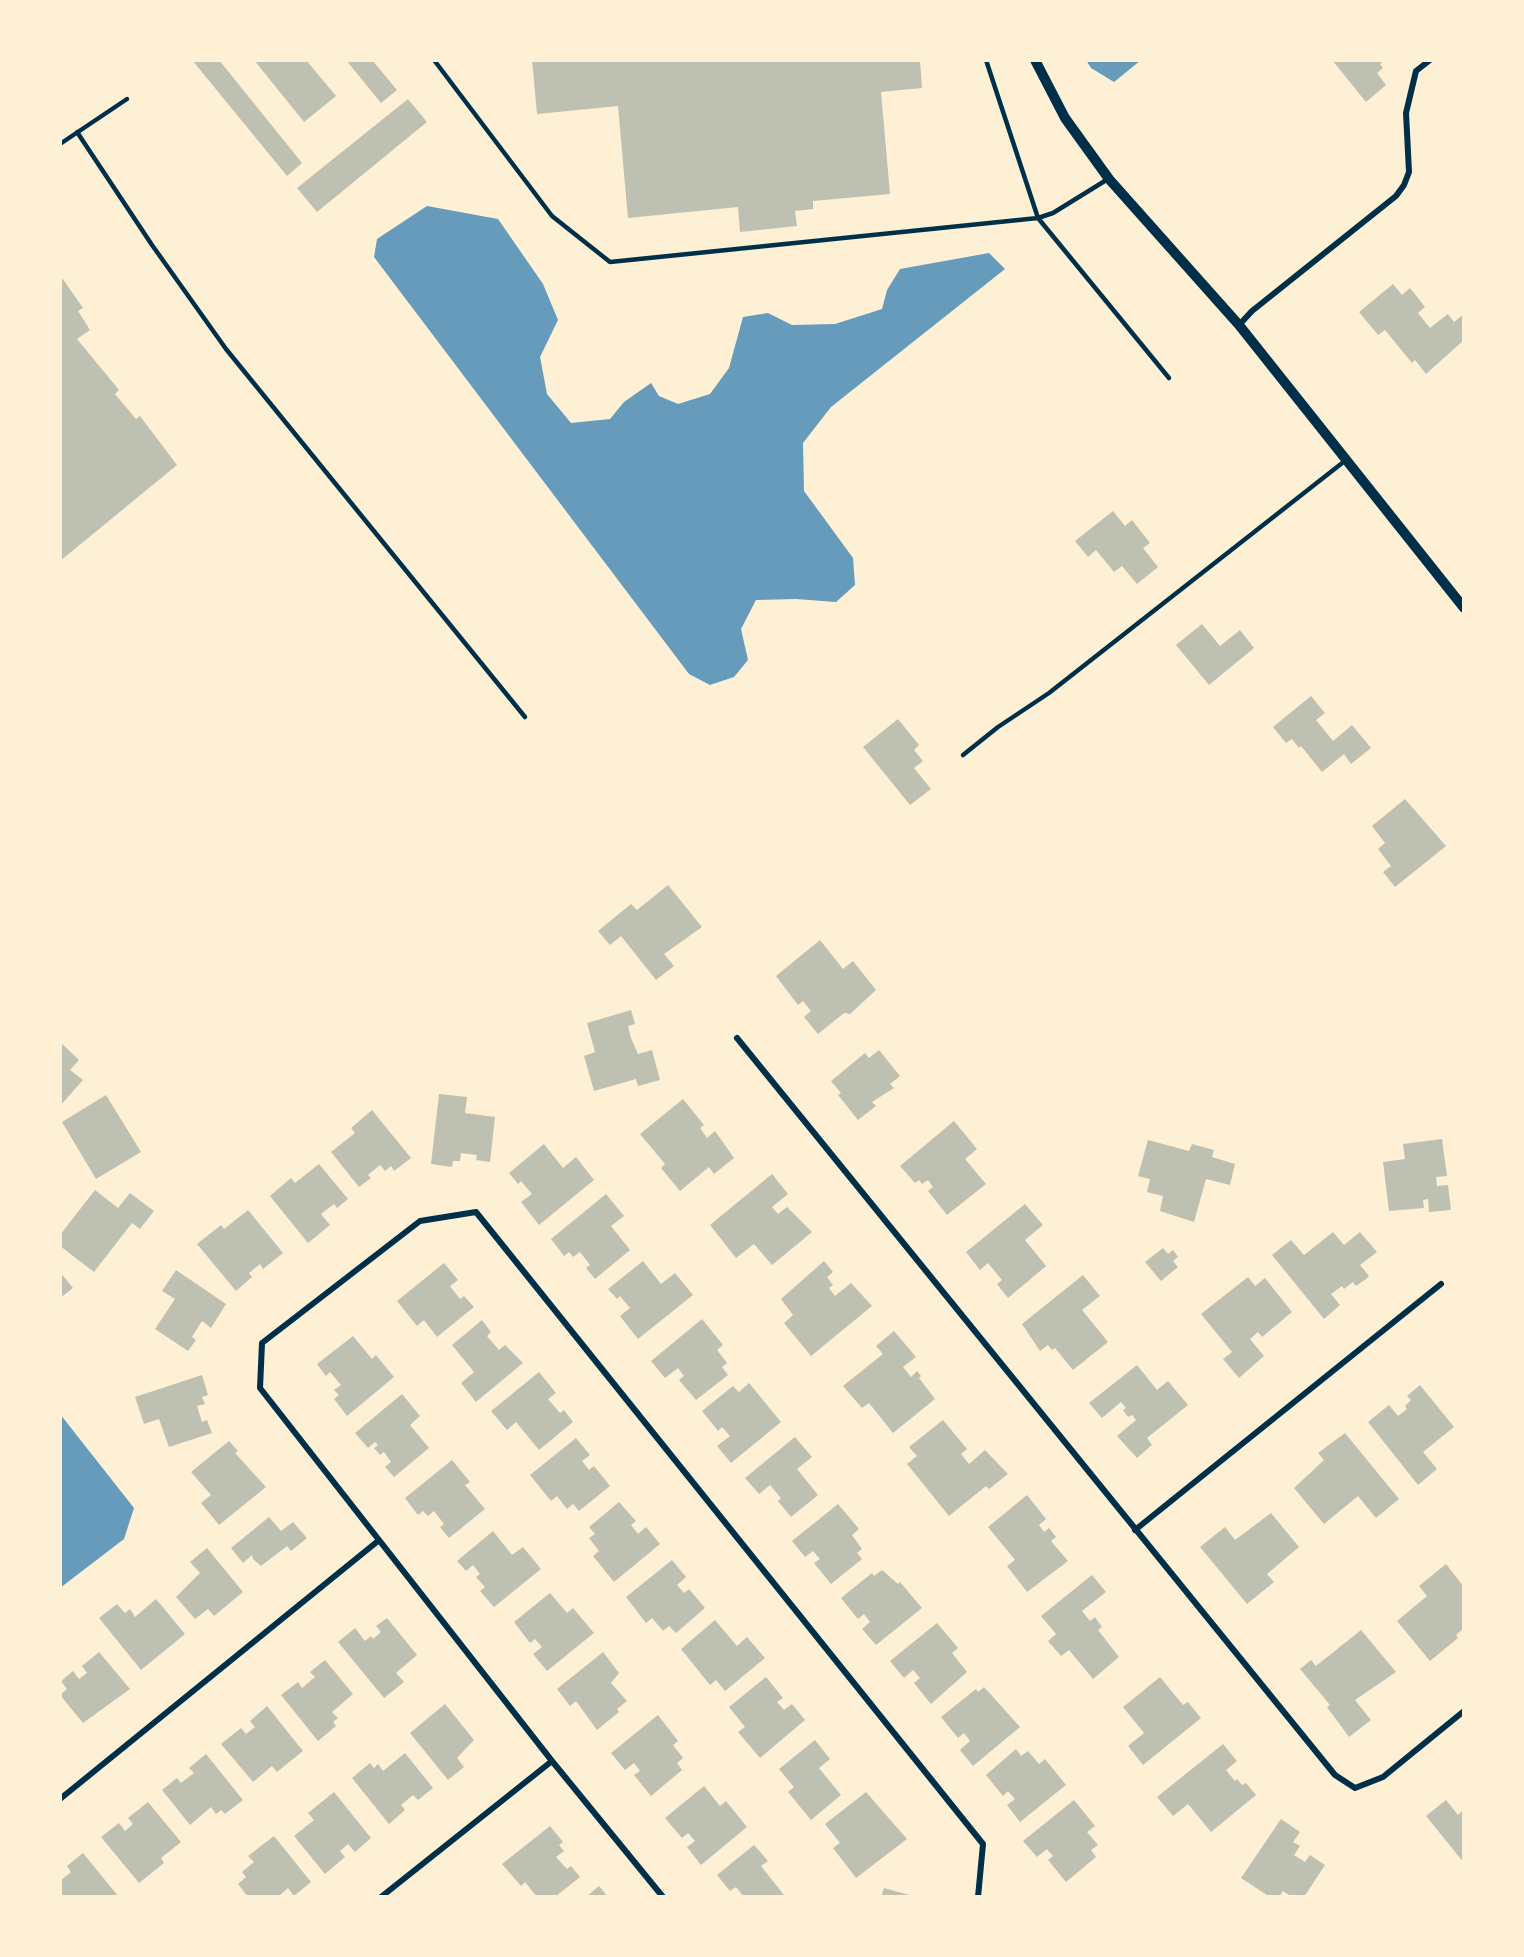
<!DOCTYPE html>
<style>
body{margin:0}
#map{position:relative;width:1524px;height:1957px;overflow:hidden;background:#fdf0d5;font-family:"Public Sans",sans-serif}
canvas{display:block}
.frame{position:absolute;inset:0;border:62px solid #fdf0d5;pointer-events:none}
</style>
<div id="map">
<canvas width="1524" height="1957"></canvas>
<div class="frame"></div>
</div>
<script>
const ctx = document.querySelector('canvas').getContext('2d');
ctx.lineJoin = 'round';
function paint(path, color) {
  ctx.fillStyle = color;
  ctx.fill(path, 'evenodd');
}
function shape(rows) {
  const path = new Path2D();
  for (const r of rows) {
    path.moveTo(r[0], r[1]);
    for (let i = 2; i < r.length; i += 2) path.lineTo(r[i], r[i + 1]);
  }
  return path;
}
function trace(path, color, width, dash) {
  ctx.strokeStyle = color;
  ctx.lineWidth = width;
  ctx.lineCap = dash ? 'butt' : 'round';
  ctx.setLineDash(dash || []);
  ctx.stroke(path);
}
paint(shape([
 [1086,60,1141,60,1114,82,1091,68],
 [427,206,498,219,543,284,558,320,540,357,547,394,571,423,610,419,624,402,651,383,659,396,678,404,710,394,729,368,743,317,768,313,792,325,835,324,882,309,887,290,900,269,989,253,1005,269,831,407,803,443,804,491,853,558,855,585,836,602,796,599,756,600,741,629,748,660,734,677,710,685,689,674,374,257,377,239],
 [60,1414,134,1508,124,1539,60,1588]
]), '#669bbc');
paint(shape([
 [192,60,219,60,302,163,287,176],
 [254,60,306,60,336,96,304,122],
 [346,60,372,60,397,90,381,103],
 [532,60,920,60,922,88,881,92,890,194,813,201,813,209,795,211,797,226,740,232,738,207,628,218,618,106,537,114],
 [1332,60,1385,60,1380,64,1383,68,1377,73,1386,85,1366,102],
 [408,99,427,122,317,212,297,188],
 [60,275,83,308,78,311,90,330,77,339,119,390,115,394,136,419,140,416,177,465,60,561],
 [1393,284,1402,295,1410,288,1425,307,1418,313,1430,328,1448,314,1454,322,1464,314,1464,340,1426,374,1415,360,1412,363,1385,330,1378,335,1359,312],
 [1113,511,1125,526,1132,520,1150,543,1143,548,1158,567,1137,584,1122,566,1114,572,1096,550,1088,557,1075,541],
 [1202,624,1220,646,1240,630,1254,648,1209,685,1176,645],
 [1311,696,1325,713,1316,720,1333,741,1352,725,1371,748,1351,764,1344,754,1322,772,1301,746,1299,748,1292,739,1286,743,1273,727],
 [898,719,919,745,914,750,923,761,914,768,931,789,910,805,863,747],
 [1405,799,1446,846,1395,887,1383,872,1391,866,1378,849,1385,843,1372,826],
 [668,885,702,927,664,954,674,966,656,980,621,936,610,945,598,931,631,904,637,910],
 [820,940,843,969,853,961,876,990,850,1014,844,1013,818,1034,804,1017,811,1011,803,1001,798,1005,776,976],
 [631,1010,635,1024,628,1026,631,1038,638,1054,652,1050,660,1080,638,1086,636,1079,594,1091,584,1056,595,1052,587,1023],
 [60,1042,79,1060,70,1070,83,1080,60,1106],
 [879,1050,900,1076,890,1084,894,1088,872,1102,876,1106,858,1120,838,1095,841,1093,831,1081,865,1053,869,1058],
 [439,1094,467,1097,465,1113,495,1117,490,1162,476,1160,477,1155,461,1153,460,1161,453,1161,452,1167,431,1164],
 [106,1095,141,1152,96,1179,62,1122],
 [683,1099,704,1125,700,1128,707,1138,715,1131,734,1158,714,1174,709,1167,680,1191,661,1168,665,1164,640,1134],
 [372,1110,411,1158,394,1171,391,1166,385,1171,380,1165,368,1175,371,1178,359,1187,331,1152,355,1133,351,1128],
 [954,1121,977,1149,965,1159,986,1184,947,1215,928,1191,933,1187,928,1180,922,1184,919,1180,915,1183,900,1166],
 [1442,1139,1447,1176,1436,1177,1437,1186,1448,1185,1451,1210,1429,1212,1428,1199,1423,1200,1424,1208,1389,1211,1383,1162,1405,1159,1403,1144],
 [1148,1140,1189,1151,1192,1144,1214,1150,1212,1157,1235,1164,1230,1185,1206,1179,1194,1222,1160,1211,1163,1196,1147,1192,1150,1179,1138,1176],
 [544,1144,563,1168,576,1157,594,1180,539,1225,521,1202,532,1194,521,1181,518,1184,509,1173],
 [319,1164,348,1199,337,1208,334,1204,321,1214,330,1225,308,1243,270,1196,291,1178,295,1183],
 [772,1174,788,1194,772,1207,778,1214,787,1207,812,1232,772,1265,754,1244,736,1258,710,1225],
 [95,1190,118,1208,130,1193,154,1211,140,1229,132,1223,94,1272,60,1246,60,1235],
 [606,1194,624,1216,611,1226,630,1250,595,1279,586,1268,590,1265,580,1252,573,1257,569,1252,564,1256,551,1239],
 [1025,1204,1043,1225,1025,1240,1046,1266,1008,1298,997,1284,1002,1280,988,1263,980,1270,966,1252],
 [248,1210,283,1253,263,1269,260,1264,249,1273,252,1277,236,1291,197,1244,221,1225,224,1229],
 [1333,1232,1344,1245,1360,1232,1377,1252,1360,1265,1369,1276,1366,1279,1356,1286,1353,1282,1344,1289,1342,1286,1331,1294,1340,1305,1324,1319,1272,1255,1291,1240,1304,1255],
 [1163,1248,1168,1254,1173,1250,1178,1257,1173,1261,1178,1267,1161,1281,1145,1262],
 [643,1261,661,1284,675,1273,693,1295,638,1339,620,1316,630,1308,620,1296,617,1299,608,1289],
 [824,1261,833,1272,827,1277,833,1285,829,1288,835,1296,851,1283,872,1306,811,1356,784,1323,793,1315,781,1299],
 [444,1263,458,1280,450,1286,460,1299,464,1296,474,1307,437,1337,424,1320,417,1326,397,1301],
 [176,1270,226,1304,211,1328,202,1321,192,1337,196,1340,188,1351,155,1329,175,1299,162,1291],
 [60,1272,73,1288,60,1298],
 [1083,1275,1100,1296,1082,1310,1108,1342,1073,1370,1055,1348,1052,1350,1048,1345,1040,1351,1022,1324],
 [1248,1277,1255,1286,1265,1278,1292,1312,1262,1337,1258,1332,1250,1339,1264,1356,1239,1378,1223,1359,1232,1352,1201,1314],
 [702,1319,723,1345,717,1350,727,1363,722,1367,728,1375,696,1400,679,1380,684,1376,678,1368,665,1378,651,1361],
 [482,1320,491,1332,487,1336,499,1350,505,1345,523,1363,476,1402,461,1383,474,1372,452,1345],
 [894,1331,916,1357,903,1367,911,1377,917,1371,921,1376,919,1378,935,1399,893,1433,869,1403,862,1408,843,1386,883,1354,876,1346],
 [353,1336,372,1359,376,1355,394,1377,347,1416,334,1399,339,1395,334,1390,341,1385,330,1372,326,1376,317,1364],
 [1137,1365,1157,1390,1168,1381,1188,1405,1147,1438,1152,1445,1137,1458,1117,1436,1136,1420,1132,1415,1128,1417,1123,1410,1126,1408,1121,1402,1102,1418,1089,1403],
 [539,1372,556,1393,548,1399,560,1413,564,1410,573,1422,539,1450,516,1422,507,1430,491,1411],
 [202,1375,208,1395,202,1397,205,1404,197,1406,202,1422,207,1420,212,1433,169,1447,159,1419,144,1424,135,1397],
 [749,1383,781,1422,731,1463,717,1446,730,1436,722,1427,718,1431,702,1411,733,1386,739,1392],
 [1420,1385,1454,1427,1423,1452,1437,1469,1418,1485,1368,1422,1389,1405,1398,1416,1407,1409,1405,1406,1411,1400,1407,1396],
 [402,1394,420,1416,410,1425,429,1448,394,1477,385,1467,391,1462,384,1452,380,1455,374,1448,378,1445,375,1442,368,1448,355,1433],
 [943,1420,967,1449,961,1454,969,1464,985,1450,1008,1474,989,1489,986,1486,949,1516,907,1464,917,1456,909,1447],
 [1345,1433,1399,1499,1376,1518,1358,1496,1324,1524,1294,1488,1324,1460,1318,1453],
 [795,1437,812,1457,797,1469,818,1495,791,1517,778,1501,781,1498,770,1485,759,1494,745,1478],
 [576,1438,590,1455,582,1461,589,1470,594,1466,610,1486,579,1511,573,1504,567,1509,557,1496,551,1501,530,1475],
 [229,1441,238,1451,235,1453,266,1487,219,1525,201,1503,211,1495,191,1472],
 [452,1460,470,1482,465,1485,485,1509,449,1538,440,1527,444,1524,434,1511,428,1516,423,1511,418,1515,405,1498],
 [1027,1495,1046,1519,1039,1525,1044,1532,1049,1528,1056,1537,1051,1541,1068,1561,1027,1592,1007,1566,1015,1560,988,1527],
 [619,1502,636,1521,631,1525,638,1534,646,1527,660,1544,614,1582,593,1556,599,1551,589,1538,595,1534,589,1527],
 [838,1504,859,1529,852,1535,862,1549,857,1553,862,1559,831,1584,814,1563,820,1559,813,1551,805,1557,792,1541],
 [1271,1513,1299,1547,1267,1574,1274,1582,1247,1604,1200,1547,1225,1527,1235,1540],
 [269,1517,281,1531,293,1522,307,1538,291,1551,287,1546,261,1566,253,1559,252,1555,243,1563,231,1548],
 [493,1531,512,1555,523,1547,541,1569,494,1607,480,1591,485,1587,476,1577,480,1574,473,1565,466,1571,457,1561],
 [207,1548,243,1592,214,1616,208,1609,195,1619,176,1597,200,1573,190,1562],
 [672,1560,686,1577,677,1585,684,1593,689,1589,705,1608,676,1633,669,1626,663,1631,652,1618,646,1623,626,1597],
 [1446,1564,1464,1587,1464,1628,1456,1635,1458,1638,1430,1661,1397,1621,1427,1596,1419,1586],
 [882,1570,898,1584,900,1582,922,1608,876,1645,862,1629,870,1622,864,1614,858,1619,841,1598,872,1573,874,1576],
 [1092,1575,1106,1592,1082,1611,1090,1621,1095,1617,1102,1627,1098,1630,1119,1657,1093,1679,1069,1650,1061,1656,1048,1641,1056,1634,1041,1616],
 [550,1593,567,1613,573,1608,594,1633,547,1671,533,1654,542,1647,535,1639,530,1643,514,1622],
 [156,1599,185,1634,141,1670,99,1618,117,1604,125,1613,130,1609,135,1617],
 [387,1618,417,1655,396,1673,404,1682,384,1698,338,1642,355,1628,365,1641,371,1636,373,1639,381,1632,376,1626],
 [715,1620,737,1646,747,1637,765,1658,725,1691,716,1680,710,1685,681,1649],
 [937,1623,958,1648,952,1653,967,1672,931,1704,914,1683,920,1678,913,1670,904,1678,890,1661],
 [1361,1630,1396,1672,1355,1700,1371,1720,1349,1737,1327,1707,1330,1705,1300,1669,1311,1660,1316,1666],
 [99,1652,130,1689,83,1723,60,1695,67,1689,61,1681,73,1671,79,1679,87,1673,82,1666],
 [603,1652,619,1673,611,1683,627,1701,617,1709,619,1712,597,1730,576,1701,570,1706,557,1689],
 [325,1660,353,1694,332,1712,338,1718,333,1722,336,1726,318,1741,281,1695,298,1682,302,1688,315,1677,310,1672],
 [766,1677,783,1698,777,1702,784,1710,792,1704,805,1720,760,1758,738,1732,745,1727,729,1707],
 [1160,1677,1183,1705,1188,1702,1201,1718,1143,1765,1128,1746,1144,1733,1123,1707],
 [984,1687,1020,1727,973,1766,960,1750,970,1741,964,1733,958,1738,941,1717,976,1689,978,1692],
 [445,1704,474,1740,457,1758,464,1767,448,1780,410,1733],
 [267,1706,303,1751,277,1772,272,1766,253,1782,221,1744,241,1728,246,1734,255,1727,250,1721],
 [658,1715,678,1741,673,1745,683,1758,677,1763,682,1770,651,1796,634,1775,640,1771,634,1763,625,1770,611,1753],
 [815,1740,830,1759,819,1768,841,1795,811,1820,788,1792,794,1787,779,1769],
 [1223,1744,1237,1761,1226,1770,1235,1781,1237,1779,1242,1785,1246,1783,1256,1795,1211,1832,1188,1804,1173,1816,1157,1797],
 [1016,1749,1021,1756,1028,1751,1039,1764,1045,1759,1066,1785,1020,1822,1007,1805,1015,1799,1008,1791,1003,1796,986,1775],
 [405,1753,433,1788,418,1800,413,1795,401,1805,405,1810,389,1824,352,1778,370,1763,374,1768,378,1764,383,1771],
 [206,1754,243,1800,225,1814,221,1810,216,1814,211,1807,190,1825,162,1790,177,1778,181,1783,194,1773,189,1768],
 [704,1786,720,1806,726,1801,747,1827,701,1865,687,1847,695,1841,688,1833,682,1838,665,1818],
 [334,1792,371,1838,355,1852,348,1844,340,1851,345,1857,325,1874,294,1836,314,1820,308,1813],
 [866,1792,907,1839,856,1878,833,1848,840,1843,825,1824],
 [1074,1800,1095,1826,1087,1832,1098,1845,1091,1850,1096,1857,1066,1882,1048,1860,1053,1856,1047,1849,1037,1857,1023,1841],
 [1446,1800,1458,1815,1464,1809,1464,1863,1426,1816],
 [148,1802,181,1842,161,1858,164,1863,139,1883,101,1837,119,1823,125,1831,133,1824,128,1818],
 [1281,1819,1300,1832,1293,1842,1300,1846,1294,1855,1305,1862,1310,1855,1325,1865,1304,1897,1292,1897,1283,1891,1279,1897,1270,1897,1241,1878],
 [550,1826,563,1842,559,1845,564,1851,556,1857,567,1869,571,1866,580,1877,555,1897,537,1897,525,1882,521,1886,502,1864],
 [274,1836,311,1882,294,1896,288,1888,280,1895,282,1897,248,1897,238,1884,246,1877,242,1872,254,1862,248,1856],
 [754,1845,768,1861,761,1866,784,1895,781,1897,744,1897,736,1887,730,1891,717,1875],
 [83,1853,96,1869,119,1897,60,1897,60,1881,71,1872,67,1866],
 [599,1886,608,1897,586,1897],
 [884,1888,913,1896,913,1897,881,1897]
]), '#bec0b2');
trace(shape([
 [434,60,552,216,610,262,1038,218,1169,378],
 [986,60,1038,218,1053,213,1108,179],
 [77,132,152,245,226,349,525,717],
 [60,144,127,99],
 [963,755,998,727,1049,693,1346,460]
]), '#003049', 4.5);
trace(shape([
 [1239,325,1252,311,1396,196,1404,185,1409,172,1406,113,1416,71,1430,60],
 [737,1038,1335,1775,1355,1788,1383,1777,1464,1711],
 [1135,1530,1441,1284],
 [60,1799,378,1541],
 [381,1897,552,1761],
 [663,1897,552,1761,260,1388,262,1343,420,1221,476,1212,983,1844,978,1897]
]), '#003049', 6);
trace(shape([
 [1035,60,1065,118,1109,179,1239,325,1464,608]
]), '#003049', 10);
</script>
